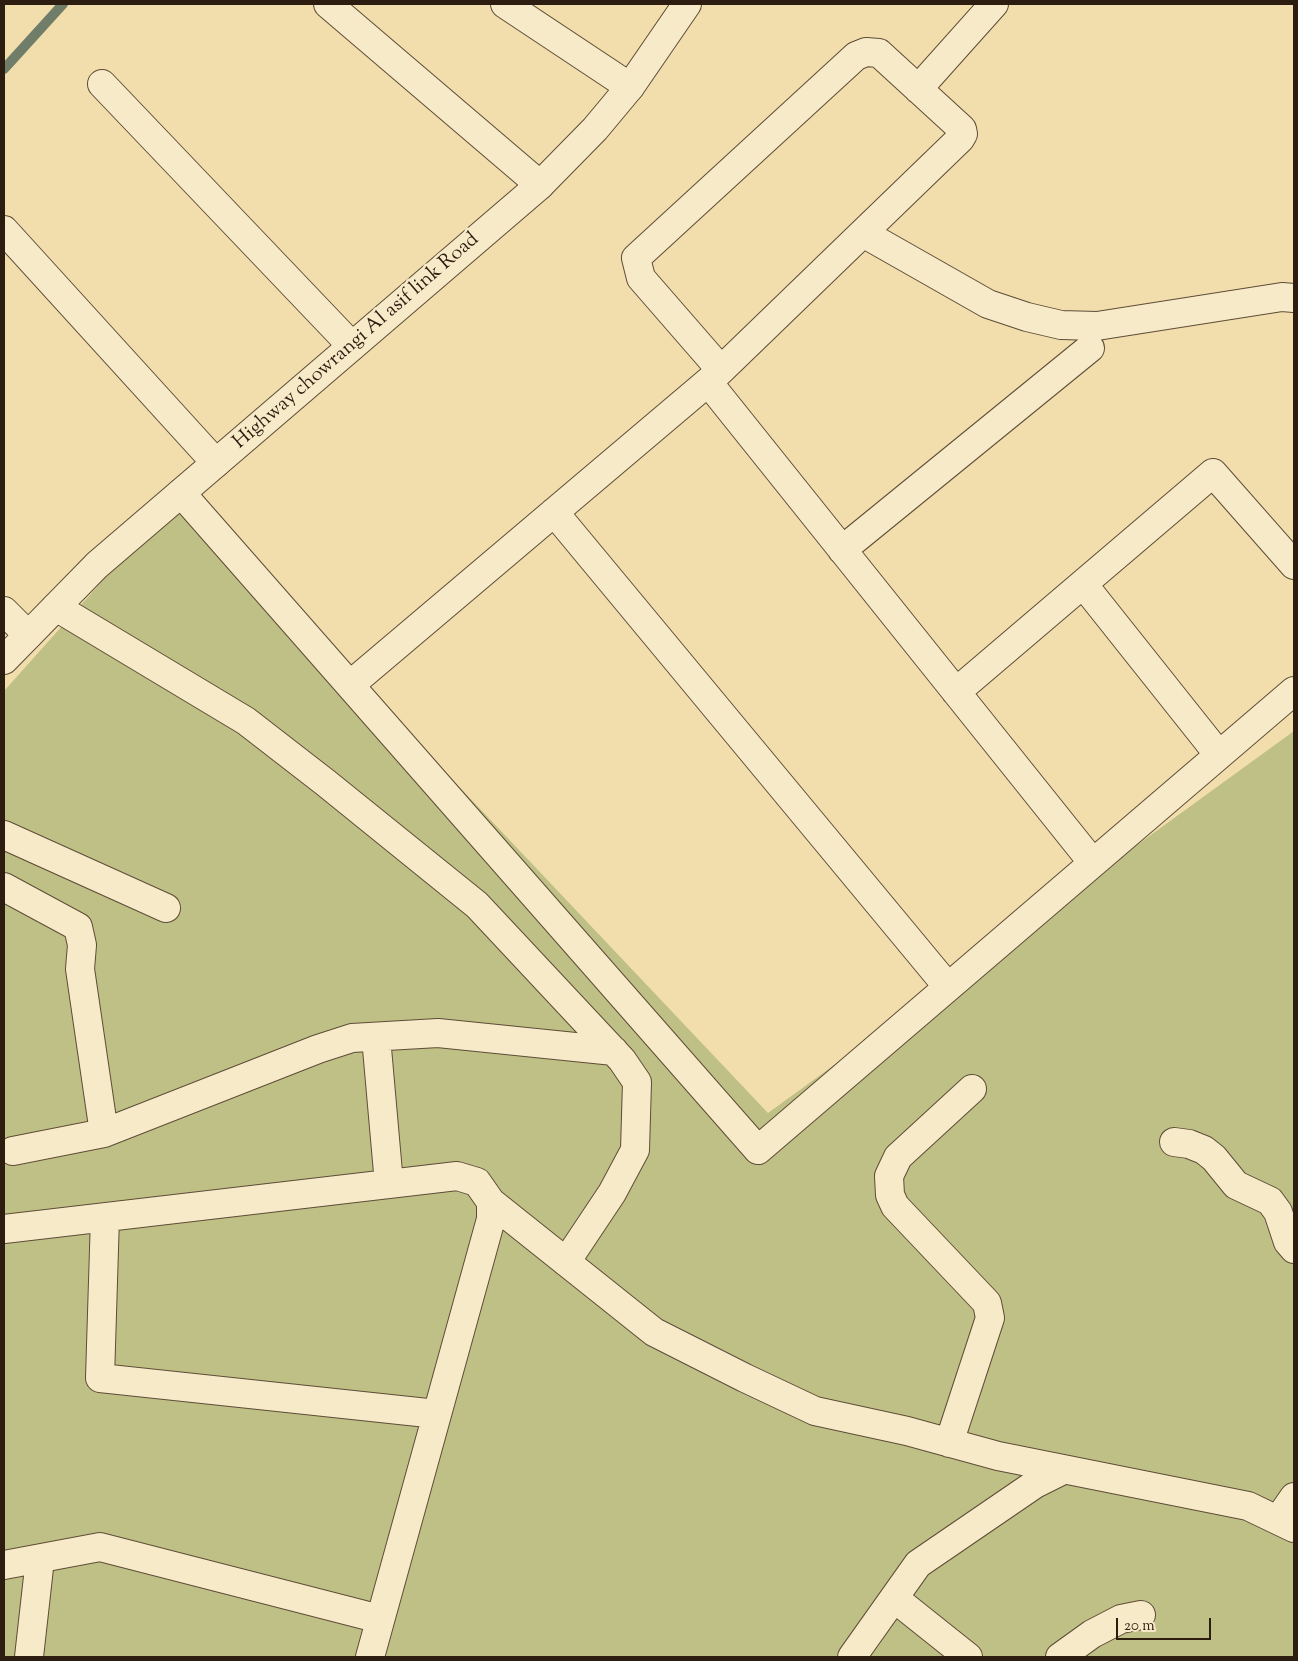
<!DOCTYPE html>
<style>
body{margin:0}
#map{position:relative;width:1298px;height:1661px;overflow:hidden;background:#f2deac;font-family:"Sorts Mill Goudy",serif}
canvas{display:block}
.frame{position:absolute;inset:0;border:5px solid #2d1c10;pointer-events:none}
.scale{position:absolute;left:1116px;top:1618px;width:95px;height:22px;box-sizing:border-box;border:2px solid #2d1c10;border-top:0;padding-left:6px;font-size:15px;line-height:18px;white-space:nowrap;color:#2d1c10;-webkit-text-stroke:4px #f7eac9;paint-order:stroke}
</style>
<div id="map">
<canvas width="1298" height="1661"></canvas>
<div class="frame"></div>
<div class="scale">20 m</div>
</div>
<script>
const ctx = document.querySelector('canvas').getContext('2d');
ctx.lineJoin = 'round';
function paint(path, color) {
  ctx.fillStyle = color;
  ctx.fill(path, 'evenodd');
}
function shape(rows) {
  const path = new Path2D();
  for (const r of rows) {
    path.moveTo(r[0], r[1]);
    for (let i = 2; i < r.length; i += 2) path.lineTo(r[i], r[i + 1]);
  }
  return path;
}
function trace(path, color, width, dash) {
  ctx.strokeStyle = color;
  ctx.lineWidth = width;
  ctx.lineCap = dash ? 'butt' : 'round';
  ctx.setLineDash(dash || []);
  ctx.stroke(path);
}
function label(font, color, halo, rows, align = 'center') {
  ctx.font = font + ' "Sorts Mill Goudy",serif';
  ctx.lineWidth = 5;
  ctx.setLineDash([]);
  ctx.textBaseline = 'middle';
  ctx.strokeStyle = halo;
  ctx.fillStyle = color;
  for (const [text, x, y, turn = 0] of rows) {
    ctx.save();
    ctx.translate(x, y);
    ctx.rotate((+turn || 0) * Math.PI / 180);
    ctx.textAlign = isNaN(turn) ? turn : align;
    if (halo) ctx.strokeText(text, 0, 0);
    ctx.fillText(text, 0, 0);
    ctx.restore();
  }
}
paint(shape([
 [181,493,768,1113,1294,731,1294,1657,4,1657,4,691]
]), '#bfc086');
trace(shape([
 [4,69,63,4]
]), '#707d69', 10);
const minor = shape([
 [328,4,540,185],
 [505,4,630,87],
 [102,84,352,346],
 [918,89,994,4],
 [4,230,216,463],
 [863,233,988,304,1027,317,1061,325,1097,326,1282,297,1294,298],
 [708,382,1093,863],
 [181,493,758,1150,1294,691],
 [554,512,948,987],
 [842,550,1090,348],
 [1083,584,1219,755],
 [56,607,246,721,326,783,477,905,622,1060,637,1082,635,1150,612,1193,566,1262],
 [4,611,28,635],
 [350,685,708,382,721,370,960,139,963,134,962,129,879,53,866,52,856,56,636,258,641,278,721,370],
 [956,692,1213,473,1294,565],
 [4,835,166,908],
 [4,887,78,927,82,945,80,969,104,1133],
 [376,1037,389,1184],
 [1174,1142,1189,1144,1204,1150,1214,1158,1236,1185,1270,1201,1278,1212,1288,1242,1294,1249],
 [13,1151,104,1133,318,1049,352,1038,438,1033,614,1051],
 [491,1202,654,1332,745,1378,815,1411,907,1431,998,1456,1248,1506,1294,1528],
 [105,1217,100,1378,437,1414],
 [4,1229,457,1176,477,1182,491,1202,491,1219,370,1657],
 [949,1443,990,1318,987,1303,895,1206,890,1195,889,1176,898,1157,972,1089],
 [1278,1520,1294,1497],
 [4,1565,100,1547,380,1619],
 [894,1598,968,1657],
 [29,1657,40,1559],
 [852,1657,918,1564,1035,1484,1063,1470],
 [1060,1657,1092,1634,1121,1619,1141,1615]
]);
const tertiary = shape([
 [4,660,97,565,540,185,595,129,630,87,687,4]
]);
trace(minor, '#5e4c37', 30);
trace(tertiary, '#5e4c37', 30);
trace(minor, '#f7eac9', 28);
trace(tertiary, '#f7eac9', 28);
label('20px', '#2d1c10', '#f7eac9', [
 ["Highway chowrangi Al asif link Road",357,342,-41]
]);
</script>
